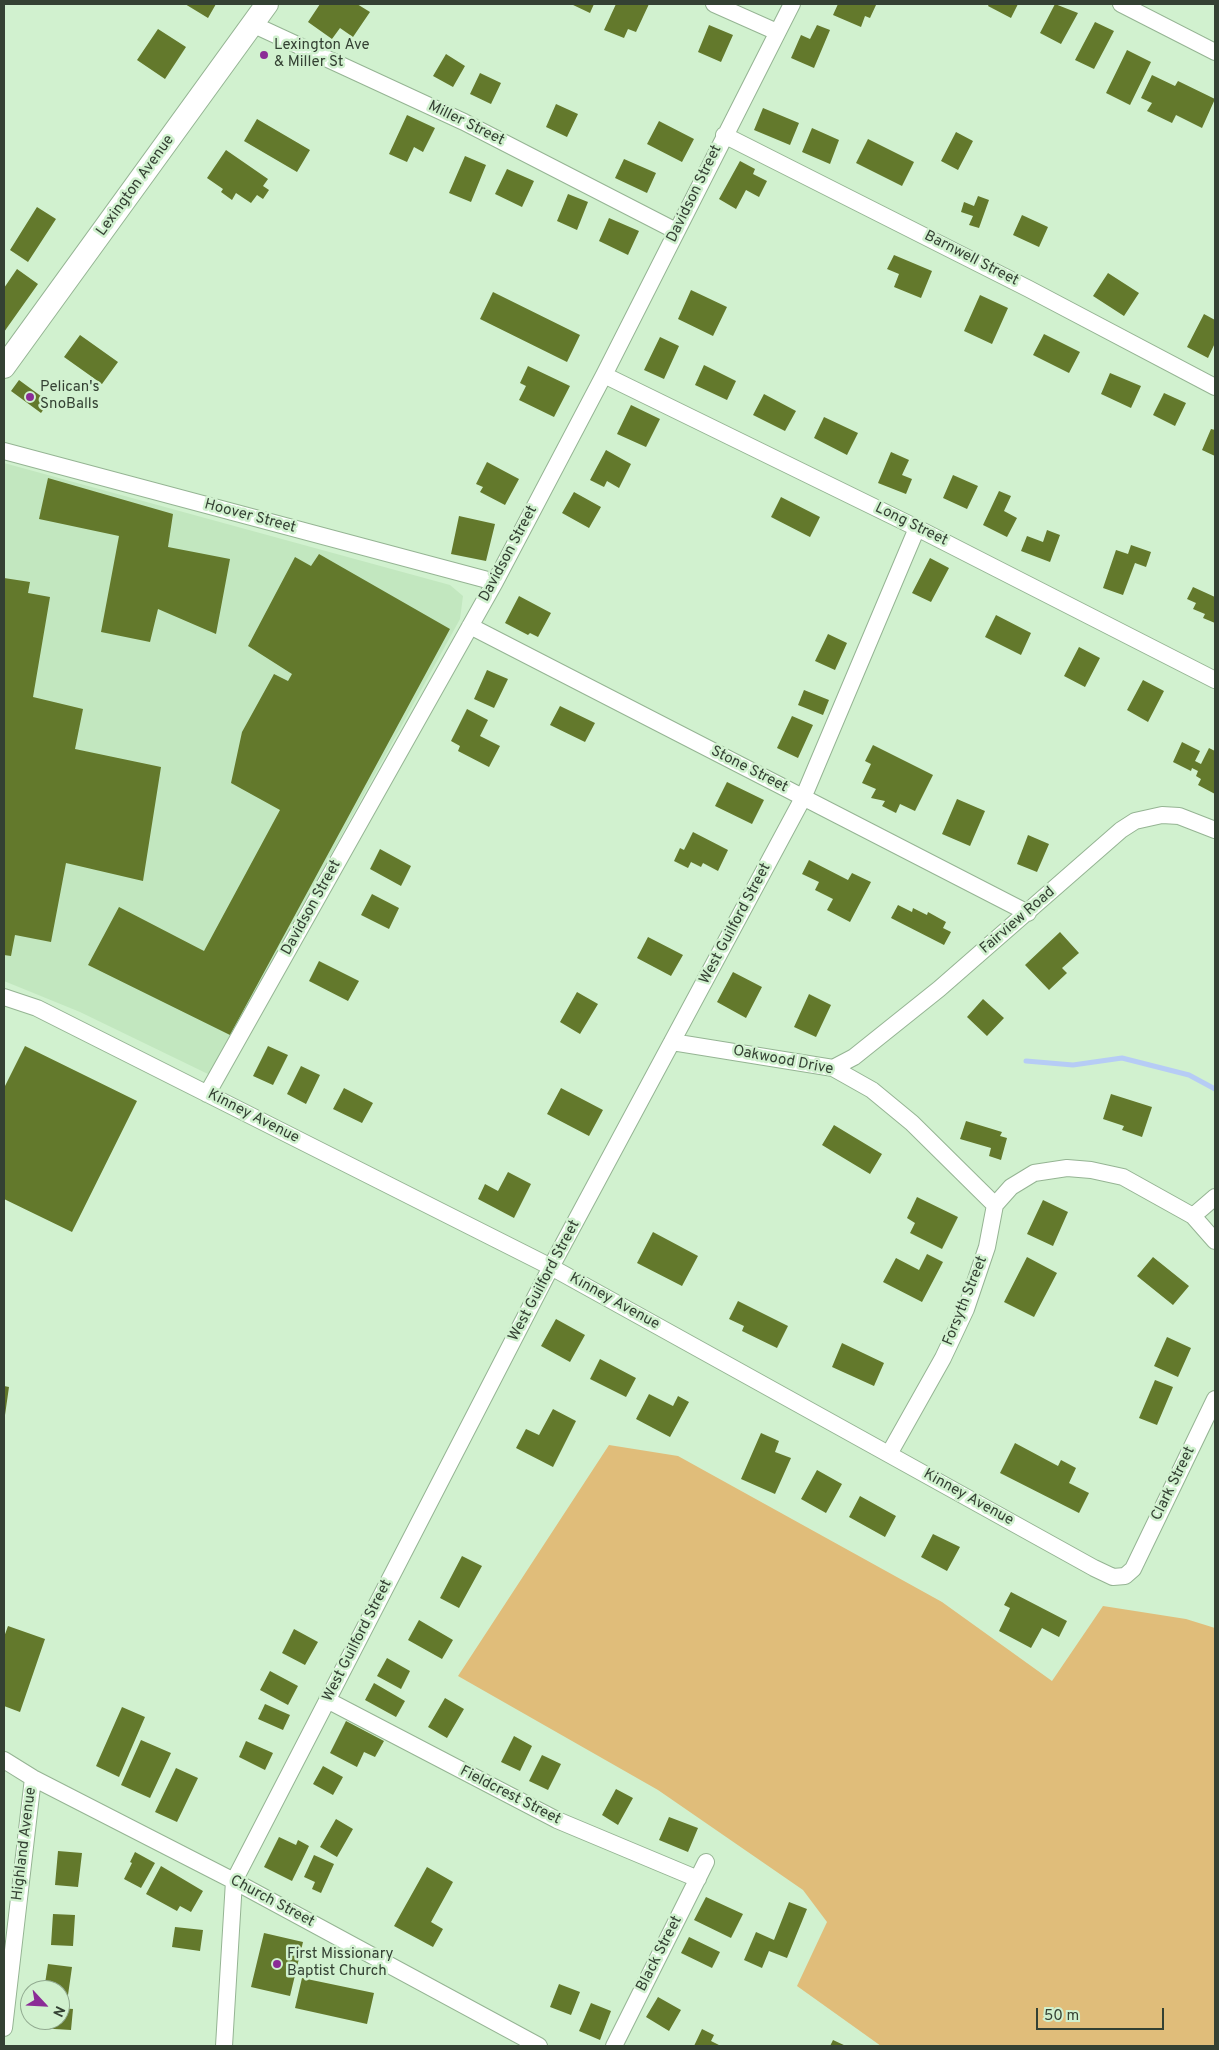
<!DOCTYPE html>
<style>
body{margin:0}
#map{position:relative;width:1219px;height:2050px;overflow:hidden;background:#d1f1cf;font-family:Overpass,sans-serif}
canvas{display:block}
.frame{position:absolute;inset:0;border:5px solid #344133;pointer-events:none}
.north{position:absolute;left:20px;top:1980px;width:50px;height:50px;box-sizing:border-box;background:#d1f1cf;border:1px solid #92ab91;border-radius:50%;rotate:115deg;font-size:14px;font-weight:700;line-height:20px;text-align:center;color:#344133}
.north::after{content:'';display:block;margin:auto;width:18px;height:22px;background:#8b2c96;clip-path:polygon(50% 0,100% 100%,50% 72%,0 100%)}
.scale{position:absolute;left:1036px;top:2008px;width:128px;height:22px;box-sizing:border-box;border:2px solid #344133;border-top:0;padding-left:6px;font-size:15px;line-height:18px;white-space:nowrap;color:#344133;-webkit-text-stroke:4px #d1f1cf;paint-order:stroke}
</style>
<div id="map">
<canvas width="1219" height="2050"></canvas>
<div class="frame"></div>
<div class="north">N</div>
<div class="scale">50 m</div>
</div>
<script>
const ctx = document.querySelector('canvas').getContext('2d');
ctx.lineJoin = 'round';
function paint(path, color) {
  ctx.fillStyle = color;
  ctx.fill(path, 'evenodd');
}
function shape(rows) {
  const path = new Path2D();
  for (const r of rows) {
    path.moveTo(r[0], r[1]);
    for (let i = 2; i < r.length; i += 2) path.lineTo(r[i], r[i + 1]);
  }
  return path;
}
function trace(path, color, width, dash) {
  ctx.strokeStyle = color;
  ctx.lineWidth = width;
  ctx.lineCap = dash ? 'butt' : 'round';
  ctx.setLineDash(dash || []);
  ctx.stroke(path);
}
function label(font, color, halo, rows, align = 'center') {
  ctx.font = font + ' Overpass,sans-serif';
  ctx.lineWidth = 5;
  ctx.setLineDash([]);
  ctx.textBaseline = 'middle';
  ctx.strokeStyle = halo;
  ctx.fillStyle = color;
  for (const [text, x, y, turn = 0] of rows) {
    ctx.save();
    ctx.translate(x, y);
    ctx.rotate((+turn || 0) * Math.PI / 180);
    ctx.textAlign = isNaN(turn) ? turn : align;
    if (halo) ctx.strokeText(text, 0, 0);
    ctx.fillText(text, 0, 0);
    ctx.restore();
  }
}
paint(shape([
 [4,463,450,585,463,596,460,619,210,1075,80,1012,4,981]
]), '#c2e7bf');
paint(shape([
 [609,1445,678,1456,942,1602,1052,1681,1103,1606,1186,1619,1215,1628,1215,2046,881,2046,797,1986,827,1922,803,1890,658,1790,458,1676]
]), '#e0bd7a');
trace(shape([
 [1026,1061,1073,1065,1122,1058,1189,1075,1215,1089]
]), '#b6ccf5', 5);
paint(shape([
 [185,4,216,4,208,18],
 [320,4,357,4,370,12,353,37,340,28,332,39,308,22],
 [571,4,594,4,590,13],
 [616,4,649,4,636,32,628,29,624,38,604,30],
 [838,4,873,4,876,5,870,18,865,16,861,27,833,15],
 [989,4,1018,4,1011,18,988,6],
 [1055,4,1078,13,1061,44,1040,33],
 [1095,22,1114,31,1094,69,1075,60],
 [709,25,733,35,721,62,698,52],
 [817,25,830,30,814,68,791,58,801,35,810,39],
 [158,29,186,47,165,79,137,60],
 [1127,50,1151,62,1130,105,1106,93],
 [446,54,465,66,453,87,433,76],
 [480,73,501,83,491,104,470,94],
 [1152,75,1175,86,1178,81,1215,99,1202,128,1176,115,1172,123,1147,111,1152,103,1141,98],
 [556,104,578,114,567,137,546,127],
 [763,108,799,123,790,145,754,130],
 [407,115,435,128,423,152,414,147,407,162,389,154],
 [257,119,310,150,297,172,244,141],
 [659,121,694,139,682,162,647,144],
 [812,128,839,140,830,164,802,152],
 [956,132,973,141,958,170,941,161],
 [868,139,914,162,902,186,856,163],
 [226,150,268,179,263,186,269,190,263,199,257,195,251,203,236,193,232,200,221,192,223,189,207,178],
 [465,156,486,165,471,202,449,193],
 [624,159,656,173,647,193,615,178],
 [740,161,755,169,753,174,767,181,759,197,746,190,736,209,719,199],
 [507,169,534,181,522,207,495,194],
 [568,194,588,202,577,230,557,221],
 [978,196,989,200,979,228,969,225,973,216,961,212,964,202,974,206],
 [37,207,56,219,28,262,10,250],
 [1022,215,1048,227,1039,247,1013,235],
 [609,218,639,231,628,255,599,241],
 [894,255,932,271,921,298,894,287,899,274,887,269],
 [17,269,38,284,4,332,4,288],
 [1108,273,1139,293,1124,316,1093,296],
 [691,290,727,307,713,336,678,319],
 [493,292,580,335,567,362,480,319],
 [980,295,1008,308,992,344,964,331],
 [1204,314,1215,320,1215,343,1208,358,1187,347],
 [1044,334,1080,352,1069,373,1033,355],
 [80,335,118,362,102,384,64,357],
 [660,337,679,346,664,379,644,370],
 [704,365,736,381,727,400,695,385],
 [528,366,570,386,554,417,519,400,526,386,520,383],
 [1110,373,1141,386,1131,408,1101,394],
 [19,380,49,402,41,413,11,391],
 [1164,393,1186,403,1175,426,1153,415],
 [764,394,796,411,785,431,753,415],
 [631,405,660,419,646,447,617,434],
 [824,417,858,433,847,455,814,438],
 [1211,429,1215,430,1215,456,1202,450],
 [606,450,631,464,619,488,607,481,604,487,590,480],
 [891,452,909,460,902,475,912,479,906,494,878,483],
 [487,462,519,479,505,505,480,492,483,487,476,484],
 [953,475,978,486,967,509,943,498],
 [48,478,173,514,168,547,230,559,216,634,158,609,150,642,101,632,119,536,39,519],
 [999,491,1011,496,1004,511,1017,518,1007,537,983,525],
 [574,492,601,507,589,528,562,513],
 [781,497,820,517,810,537,771,517],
 [459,516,495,524,486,561,451,554],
 [1047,530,1060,535,1050,562,1021,551,1027,536,1043,542],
 [1131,545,1151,552,1146,567,1135,563,1123,595,1103,588,1116,550,1128,554],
 [319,554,450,629,230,1035,88,965,119,907,204,951,280,810,231,783,242,732,274,674,288,681,292,674,248,646,295,557,311,566],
 [930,558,949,568,931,602,912,593],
 [4,578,30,582,28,593,50,597,33,697,83,709,75,749,161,767,143,881,66,863,51,942,15,935,11,956,4,955],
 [1193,587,1215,597,1215,623,1203,618,1205,614,1193,609,1196,603,1187,599],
 [519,596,551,613,538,637,530,633,528,635,505,623],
 [996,615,1031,633,1021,655,985,637],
 [828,634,847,643,835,670,815,661],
 [1079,647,1100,658,1085,687,1064,676],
 [487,670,508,679,494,708,474,699],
 [1143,680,1164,691,1148,722,1127,710],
 [804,690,829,700,823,715,798,705],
 [560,706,595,723,585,742,550,725],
 [467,709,488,720,480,736,500,746,489,767,458,751,460,746,451,741],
 [792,716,813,725,798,758,777,748],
 [1182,742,1200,751,1195,761,1201,764,1209,748,1215,751,1215,794,1198,785,1201,779,1196,776,1198,771,1192,768,1191,771,1173,762],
 [873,745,933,775,915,811,900,804,896,813,882,806,885,801,871,798,876,789,862,783,871,764,865,761],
 [727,782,764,800,752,824,715,806],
 [957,799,985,811,970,846,942,834],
 [693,832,728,850,718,871,703,863,701,867,691,862,688,868,674,861,680,848,684,850],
 [1028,835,1049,844,1037,872,1017,864],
 [380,849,411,866,401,886,370,869],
 [809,860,848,880,852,873,871,882,850,922,827,910,833,899,815,890,819,882,802,874],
 [372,894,399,908,389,929,361,915],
 [898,905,912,912,913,908,927,915,928,912,946,922,943,928,951,932,944,945,891,918],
 [1060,932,1079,953,1062,968,1067,973,1049,990,1025,965],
 [648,937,683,955,671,976,637,958],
 [319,961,359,981,348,1001,309,981],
 [733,972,762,987,746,1018,717,1002],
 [577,992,598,1004,580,1034,560,1022],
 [809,994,831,1005,816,1037,794,1027],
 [983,999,1004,1018,987,1036,967,1017],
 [25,1046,137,1101,72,1232,4,1199,4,1088],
 [268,1046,288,1055,273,1085,253,1076],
 [301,1066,320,1075,306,1104,287,1094],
 [344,1088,373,1103,362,1123,333,1109],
 [561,1088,603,1110,589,1136,547,1114],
 [1111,1094,1152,1107,1142,1137,1122,1130,1124,1126,1103,1119],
 [966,1121,1002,1132,1000,1136,1007,1138,1001,1160,989,1156,991,1148,960,1139],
 [834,1125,882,1154,870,1174,822,1145],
 [508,1172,531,1184,514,1218,478,1199,485,1184,498,1191],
 [917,1197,958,1217,942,1249,910,1233,915,1223,907,1218],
 [1043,1200,1068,1212,1053,1246,1027,1234],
 [653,1232,698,1256,682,1286,637,1263],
 [927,1254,943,1262,922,1302,883,1282,896,1258,919,1270],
 [1027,1257,1057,1273,1034,1317,1004,1302],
 [1153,1257,1189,1286,1173,1305,1137,1276],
 [738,1301,788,1326,777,1348,742,1331,744,1326,729,1319],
 [556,1319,585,1335,570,1362,541,1346],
 [1167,1337,1191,1348,1178,1377,1154,1366],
 [842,1343,884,1363,874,1386,832,1367],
 [600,1359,636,1378,626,1397,590,1379],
 [1155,1380,1173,1387,1157,1425,1139,1418],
 [4,1386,9,1387,5,1415,4,1415],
 [649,1394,673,1406,678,1396,689,1402,670,1437,636,1419],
 [553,1409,576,1421,553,1467,516,1448,526,1429,539,1435],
 [761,1433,779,1441,775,1452,791,1458,775,1494,741,1479],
 [1015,1443,1058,1466,1061,1460,1076,1468,1069,1483,1089,1493,1079,1513,1000,1473],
 [817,1470,842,1484,826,1513,801,1499],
 [860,1496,896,1516,885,1537,849,1517],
 [933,1534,960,1547,947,1571,921,1557],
 [462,1556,482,1566,459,1608,440,1598],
 [1011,1592,1067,1621,1059,1637,1042,1628,1031,1648,999,1631,1010,1608,1004,1605],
 [419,1620,453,1640,442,1659,408,1640],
 [8,1626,45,1639,20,1712,4,1706,4,1637],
 [294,1629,318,1642,305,1665,282,1653],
 [387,1658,410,1671,401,1689,377,1676],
 [270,1671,298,1686,288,1705,260,1690],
 [374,1683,405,1701,396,1717,365,1700],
 [445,1698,464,1709,447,1738,428,1727],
 [265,1704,290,1715,283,1730,258,1719],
 [122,1707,145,1717,119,1777,96,1766],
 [346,1721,384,1741,375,1757,364,1752,357,1767,330,1753],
 [514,1736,532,1746,520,1771,501,1762],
 [141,1740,171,1753,150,1798,121,1785],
 [246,1741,273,1753,265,1770,239,1757],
 [542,1755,561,1764,548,1790,529,1781],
 [323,1766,343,1777,333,1795,313,1784],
 [176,1768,198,1778,177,1822,155,1812],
 [616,1789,633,1798,618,1825,602,1815],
 [669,1817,698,1828,688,1852,659,1840],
 [336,1819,353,1829,337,1857,320,1847],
 [279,1837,296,1845,298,1840,309,1846,292,1881,264,1867],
 [58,1851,82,1853,78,1887,55,1885],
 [135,1852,155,1863,141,1888,124,1879,132,1863,130,1862],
 [314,1855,334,1864,321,1893,312,1889,315,1882,304,1877],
 [161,1866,203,1891,191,1912,180,1906,177,1911,146,1894],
 [427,1867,453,1882,431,1922,443,1929,433,1947,394,1926],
 [706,1897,743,1914,731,1938,694,1920],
 [789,1902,807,1909,787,1958,769,1951,762,1968,744,1960,756,1932,774,1940],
 [53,1914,75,1915,73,1946,51,1945],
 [175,1927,203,1930,200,1951,172,1947],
 [264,1933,303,1942,290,1996,251,1987],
 [689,1937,720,1952,712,1968,681,1953],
 [48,1964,72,1967,68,1995,60,1994,60,1990,44,1990],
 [302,1978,374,1993,367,2024,295,2008],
 [559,1984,580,1992,571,2015,550,2007],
 [658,1997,681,2010,669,2031,646,2017],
 [591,2003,611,2011,600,2040,579,2031],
 [60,2008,73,2009,71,2030,38,2028,39,2020,60,2020],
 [702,2029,714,2035,711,2041,721,2046,694,2046],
 [833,2040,846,2046,830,2046]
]), '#63792c');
const minor = shape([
 [714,4,777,32],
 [1121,4,1215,52],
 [252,24,464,122,676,231],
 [724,135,1029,289,1215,387],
 [604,375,917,528,1215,680],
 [4,451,495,582],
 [470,626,1028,913],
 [4,997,37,1008,551,1267,1094,1568,1113,1577,1125,1576,1133,1569,1215,1399],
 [672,1042,833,1068,872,1090,912,1123,995,1205],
 [833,1068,854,1057,939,989,1121,830,1135,821,1162,815,1179,816,1215,830],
 [207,1094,495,582,604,375,792,4],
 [1193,1216,1215,1197],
 [889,1454,943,1358,966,1309,987,1247,995,1205,1011,1187,1034,1173,1067,1168,1091,1170,1123,1177,1193,1216,1215,1241],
 [327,1700,557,1820,698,1879],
 [4,1760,33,1778,234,1881,539,2046],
 [4,2028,33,1778],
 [224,2046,234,1881,551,1267,803,798,917,528],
 [614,2046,706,1862]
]);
const secondary = shape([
 [4,367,267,4]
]);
trace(minor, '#95b493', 18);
trace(secondary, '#95b493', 24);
trace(minor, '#fff', 16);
trace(secondary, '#fff', 22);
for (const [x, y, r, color] of [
 [264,55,5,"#8b2c96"],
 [30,397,5,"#8b2c96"],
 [277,1964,5,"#8b2c96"]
]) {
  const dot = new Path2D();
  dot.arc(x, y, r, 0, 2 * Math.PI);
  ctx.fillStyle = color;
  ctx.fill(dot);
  trace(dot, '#d1f1cf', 2);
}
label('15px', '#344133', '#d1f1cf', [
 ["Lexington Ave",274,46],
 ["& Miller St",274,63],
 ["Pelican's",40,388],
 ["SnoBalls",40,405],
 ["First Missionary",287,1955],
 ["Baptist Church",287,1972]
], 'left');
label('15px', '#344133', '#d1f1cf', [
 ["Miller Street",466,124,26],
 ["Lexington Avenue",136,186,-54],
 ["Davidson Street",695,194,-64],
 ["Barnwell Street",971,259,27],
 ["Hoover Street",250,517,15],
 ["Long Street",911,525,26],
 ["Davidson Street",509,554,-62],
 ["Stone Street",749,770,27],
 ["Davidson Street",312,908,-61],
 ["Fairview Road",1018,921,-41],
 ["West Guilford Street",736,924,-62],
 ["Oakwood Drive",783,1061,11],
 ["Kinney Avenue",253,1117,27],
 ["West Guilford Street",545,1281,-62],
 ["Forsyth Street",966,1301,-68],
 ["Kinney Avenue",614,1302,29],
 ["Clark Street",1174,1484,-64],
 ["Kinney Avenue",968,1498,29],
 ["West Guilford Street",358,1641,-63],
 ["Fieldcrest Street",510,1796,27],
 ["Highland Avenue",25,1844,-83],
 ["Church Street",272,1902,28],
 ["Black Street",660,1954,-63]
]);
</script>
